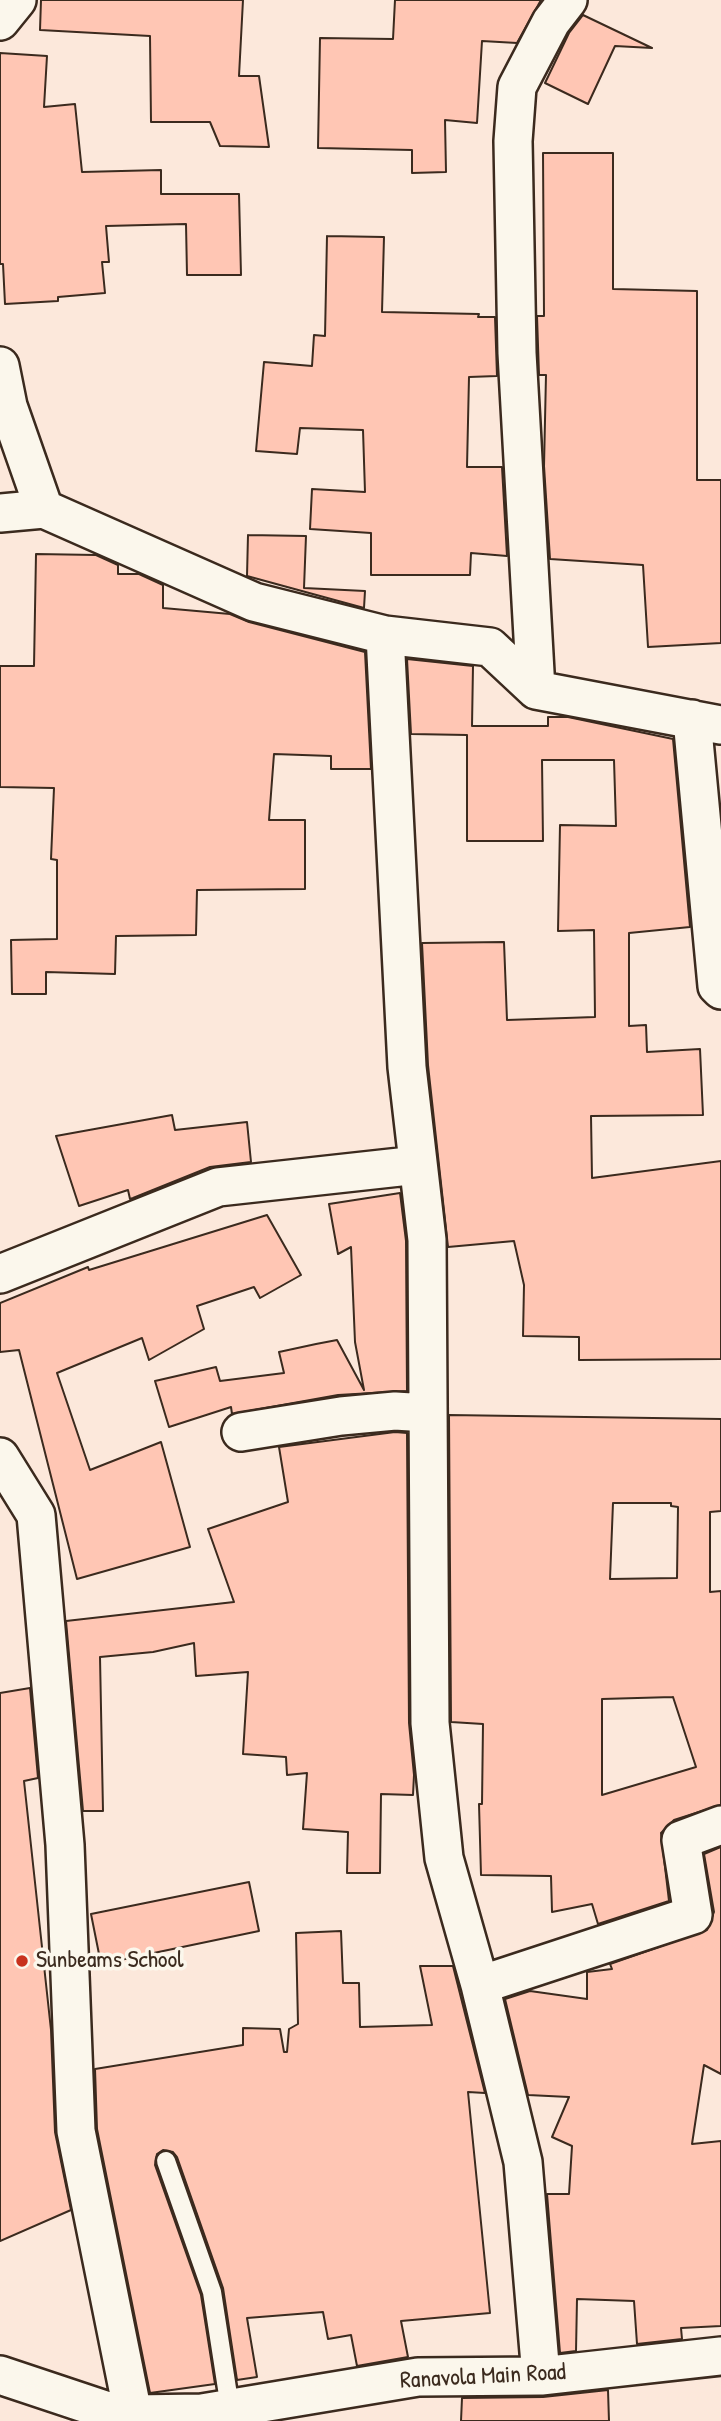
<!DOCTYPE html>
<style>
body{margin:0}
canvas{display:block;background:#fce8db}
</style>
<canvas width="721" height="2421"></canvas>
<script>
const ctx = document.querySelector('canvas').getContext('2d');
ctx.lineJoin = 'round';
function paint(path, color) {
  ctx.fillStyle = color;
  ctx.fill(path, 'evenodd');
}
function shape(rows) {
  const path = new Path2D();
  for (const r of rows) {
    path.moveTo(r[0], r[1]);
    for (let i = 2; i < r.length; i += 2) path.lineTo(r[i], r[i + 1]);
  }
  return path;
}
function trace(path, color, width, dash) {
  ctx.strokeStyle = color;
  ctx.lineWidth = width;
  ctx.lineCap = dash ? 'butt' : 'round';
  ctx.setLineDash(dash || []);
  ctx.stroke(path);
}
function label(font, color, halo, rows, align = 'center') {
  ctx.font = font + ' "Patrick Hand",sans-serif';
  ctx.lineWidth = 7;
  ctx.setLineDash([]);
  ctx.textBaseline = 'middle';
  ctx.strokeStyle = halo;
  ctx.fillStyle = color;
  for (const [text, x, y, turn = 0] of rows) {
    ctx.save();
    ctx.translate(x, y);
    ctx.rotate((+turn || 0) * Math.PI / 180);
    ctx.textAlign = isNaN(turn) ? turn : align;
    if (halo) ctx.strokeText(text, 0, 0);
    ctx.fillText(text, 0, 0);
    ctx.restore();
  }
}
const building = shape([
 [41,0,243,0,239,76,259,76,269,147,220,146,210,122,151,122,150,36,40,30,41,0],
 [395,0,541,0,517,43,482,41,477,123,445,120,446,172,412,173,412,150,318,148,320,38,393,39,395,0],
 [583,15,652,48,615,46,588,104,545,83,569,33,583,15],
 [0,53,47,56,44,107,75,104,82,172,161,170,161,194,239,194,241,275,187,275,186,224,106,226,109,262,102,262,105,293,58,297,58,301,5,304,3,264,0,264,0,53],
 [543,153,613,153,613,289,697,291,697,480,721,480,721,643,648,647,643,565,550,559,544,466,546,375,539,375,537,316,544,316,543,153],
 [327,236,384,237,382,312,479,314,478,317,495,317,497,376,469,377,467,467,502,467,507,556,471,553,470,575,371,575,371,533,310,529,312,489,365,492,363,430,300,428,297,454,256,451,264,362,312,366,314,335,325,336,327,236],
 [248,535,306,536,304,588,365,591,364,608,247,576,248,535],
 [36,554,96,555,118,565,118,574,139,574,163,585,163,608,230,614,249,622,365,652,371,769,331,769,331,756,274,754,269,820,305,820,305,889,197,890,196,935,116,936,115,974,46,972,46,994,12,994,11,940,57,939,57,860,51,859,54,788,0,787,0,666,34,666,36,554],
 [407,659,473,666,472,726,548,726,548,717,568,717,673,739,690,927,629,933,629,1026,646,1025,647,1052,700,1049,703,1115,591,1116,592,1178,721,1161,721,1359,579,1360,579,1337,523,1336,524,1285,514,1241,448,1247,428,1065,422,943,504,942,507,1020,595,1017,594,930,558,931,560,825,616,826,614,760,542,760,543,841,467,841,467,735,411,734,407,659],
 [172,1115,175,1130,247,1122,251,1162,210,1167,133,1198,130,1199,128,1190,79,1206,56,1136,172,1115],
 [400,1193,406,1241,407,1391,338,1395,232,1414,231,1407,169,1427,155,1381,216,1367,220,1381,284,1373,279,1352,316,1344,337,1340,364,1390,355,1342,351,1247,338,1254,329,1204,400,1193],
 [267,1215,301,1275,260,1298,254,1287,197,1306,204,1329,149,1360,142,1338,57,1373,90,1470,161,1442,190,1547,77,1579,19,1350,0,1352,0,1303,88,1267,89,1270,267,1215],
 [449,1415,721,1419,721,1511,710,1512,710,1592,721,1591,721,1805,674,1820,661,1833,669,1901,598,1924,592,1904,552,1912,551,1876,481,1875,479,1804,482,1804,483,1724,451,1722,449,1415],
 [613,1503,671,1503,671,1506,678,1507,677,1578,610,1579,613,1503],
 [673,1697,696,1767,602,1795,602,1699,673,1697],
 [395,1432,407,1433,409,1723,414,1775,413,1795,381,1794,380,1873,347,1873,348,1832,303,1829,307,1773,287,1775,286,1757,243,1754,248,1672,196,1676,194,1643,153,1652,100,1657,103,1811,83,1811,66,1621,234,1602,208,1529,288,1502,279,1447,395,1432],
 [30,1688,38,1778,24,1781,51,2030,55,2132,71,2210,0,2241,0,1693,30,1688],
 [721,1847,721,2074,704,2065,692,2144,721,2141,721,2326,681,2328,682,2339,637,2344,634,2301,577,2299,576,2351,560,2353,547,2194,569,2194,572,2146,552,2137,569,2097,528,2095,505,1999,530,1991,587,1999,587,1972,612,1969,610,1964,707,1930,714,1912,704,1854,721,1847],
 [249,1882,259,1931,101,1964,91,1914,249,1882],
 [341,1931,343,1983,359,1983,360,2027,432,2025,420,1966,453,1966,485,2093,468,2092,490,2313,401,2321,408,2357,357,2366,351,2335,328,2339,323,2312,247,2318,257,2377,237,2380,223,2288,177,2157,173,2152,163,2150,157,2154,155,2165,201,2295,215,2384,150,2393,97,2129,95,2069,243,2045,243,2028,280,2029,284,2052,287,2052,289,2029,298,2024,296,1933,341,1931],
 [608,2390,609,2421,461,2421,462,2398,543,2397,608,2390]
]);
paint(building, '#ffc6b4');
trace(building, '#3b2a1e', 2);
const service = shape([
 [166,2161,212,2292,230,2408]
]);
const minor = shape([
 [0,21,17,0],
 [0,366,8,406,44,509],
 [0,513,44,509,254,602,385,635,490,647,536,690,721,725],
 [385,635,407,1067,427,1240,430,1723,444,1858,480,1985,523,2162,541,2376],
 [536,690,517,353,513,141,517,87,551,22,568,0],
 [692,719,717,986,721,990],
 [0,1274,218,1187,418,1165],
 [241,1432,341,1416,395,1411,427,1413],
 [0,1457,36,1515,65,1845,76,2131,133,2414],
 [480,1985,693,1915,681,1840,721,1825],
 [0,2375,105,2410,133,2414,202,2413,418,2377,541,2376,721,2356]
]);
trace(service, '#3b2a1e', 23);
trace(minor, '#3b2a1e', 42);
trace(service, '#fbf7ec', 18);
trace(minor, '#fbf7ec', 37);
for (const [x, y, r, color] of [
 [22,1961,7,"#c8321e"]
]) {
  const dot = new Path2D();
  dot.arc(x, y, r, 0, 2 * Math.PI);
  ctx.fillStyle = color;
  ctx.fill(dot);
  trace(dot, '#fbf7ec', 2.5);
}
label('24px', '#3b2a1e', '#fbf7ec', [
 ["Sunbeams School",36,1961]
], 'left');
label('24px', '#3b2a1e', '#fbf7ec', [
 ["Ranavola Main Road",483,2377,-3]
]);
</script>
